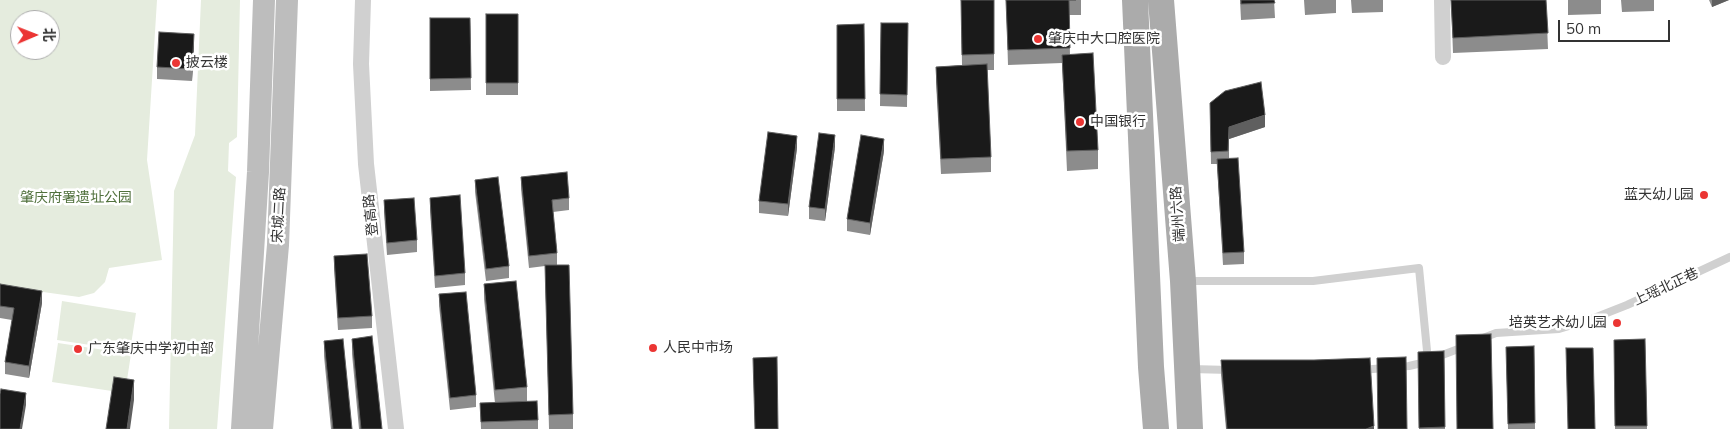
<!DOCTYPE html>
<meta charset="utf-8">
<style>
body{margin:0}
#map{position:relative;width:1730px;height:429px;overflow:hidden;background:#fff;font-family:Mulish,"Noto Sans SC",sans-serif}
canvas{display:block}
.north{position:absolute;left:10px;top:10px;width:50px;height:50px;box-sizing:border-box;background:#fff;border:1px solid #adadad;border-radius:50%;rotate:89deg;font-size:14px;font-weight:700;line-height:20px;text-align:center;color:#333}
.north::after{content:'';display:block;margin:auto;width:18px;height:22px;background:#eb3533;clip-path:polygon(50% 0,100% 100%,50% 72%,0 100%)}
.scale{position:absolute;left:1558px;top:20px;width:112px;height:22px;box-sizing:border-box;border:2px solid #333;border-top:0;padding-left:6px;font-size:15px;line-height:18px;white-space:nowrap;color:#333;-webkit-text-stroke:4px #fff;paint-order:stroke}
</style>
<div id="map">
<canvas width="1730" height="429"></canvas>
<div class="north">北</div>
<div class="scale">50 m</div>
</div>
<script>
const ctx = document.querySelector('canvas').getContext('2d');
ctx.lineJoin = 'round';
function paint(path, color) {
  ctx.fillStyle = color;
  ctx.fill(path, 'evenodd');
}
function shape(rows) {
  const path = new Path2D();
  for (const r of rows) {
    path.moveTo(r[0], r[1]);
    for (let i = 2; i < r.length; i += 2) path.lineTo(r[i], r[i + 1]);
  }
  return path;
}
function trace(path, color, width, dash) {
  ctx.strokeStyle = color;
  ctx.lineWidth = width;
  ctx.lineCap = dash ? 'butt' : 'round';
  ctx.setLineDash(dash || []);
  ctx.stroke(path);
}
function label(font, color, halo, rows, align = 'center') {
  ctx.font = font + ' Mulish,"Noto Sans SC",sans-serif';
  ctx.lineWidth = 5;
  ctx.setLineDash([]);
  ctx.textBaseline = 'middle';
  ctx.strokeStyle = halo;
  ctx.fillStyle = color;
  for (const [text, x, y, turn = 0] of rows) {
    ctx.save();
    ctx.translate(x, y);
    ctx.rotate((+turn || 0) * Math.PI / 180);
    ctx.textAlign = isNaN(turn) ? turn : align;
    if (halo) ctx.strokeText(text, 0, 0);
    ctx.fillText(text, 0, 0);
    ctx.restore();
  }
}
paint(shape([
 [0,0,157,0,147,160,162,260,109,268,105,282,94,293,79,297,0,286],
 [20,20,50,20,50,50,20,50],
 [201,0,240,0,237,137,229,143,228,171,236,177,217,429,169,429,174,191,195,135],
 [62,301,136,313,130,351,57,340],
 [58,343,131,354,125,393,52,382]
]), '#e5ecde');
trace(shape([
 [1188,281,1313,281,1419,268,1428,361],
 [1483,338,1496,333,1559,329,1589,320,1627,305,1730,257],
 [1437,357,1466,346],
 [1191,369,1230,370],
 [1361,370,1409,366,1426,362]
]), '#d0d0d0', 8);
trace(shape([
 [363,0,361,64,366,164,396,429],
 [1442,0,1443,57]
]), '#d0d0d0', 16);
trace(shape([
 [242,429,258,172,264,0],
 [262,429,278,245,287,0]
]), '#bdbdbd', 22);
trace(shape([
 [1135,0,1151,367,1156,429],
 [1161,0,1183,281,1190,429]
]), '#ababab', 26);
paint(shape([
 [961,0,994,0,994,70,987,70,991,157,991,172,941,174,936,82,936,67,962,65],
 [1006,0,1081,0,1081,15,1069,15,1070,55,1098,150,1098,169,1067,171,1062,63,1008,65],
 [1240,0,1274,0,1275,18,1241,20],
 [1304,0,1336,0,1336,13,1305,15],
 [1351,0,1383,0,1383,12,1352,13],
 [1451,0,1546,0,1548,49,1453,53],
 [1568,0,1601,0,1601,14,1568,15],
 [1621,0,1654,0,1654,11,1622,12],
 [1709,0,1729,0,1712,7],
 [486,14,518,14,518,95,486,95],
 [430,18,470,18,471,90,430,91],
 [881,23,908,23,907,107,880,106],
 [864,24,865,111,837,111,837,25],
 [194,46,192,81,157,79,157,67],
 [1210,103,1265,127,1229,139,1229,158,1244,252,1244,264,1223,265,1217,164,1211,164],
 [835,147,825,221,809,219,809,207],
 [797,148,788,216,759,213,759,201],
 [884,151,870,235,847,231,847,219],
 [521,177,569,198,569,210,553,212,557,253,557,265,573,414,573,429,549,429,545,266,529,268,521,189],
 [475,180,509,266,509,278,486,281,475,192],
 [430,198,465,273,465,285,435,288,430,210],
 [384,200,417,240,417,252,387,255,384,212],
 [334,256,372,316,372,328,338,330,334,268],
 [0,284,42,303,29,378,5,374,5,362,12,320,0,318],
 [484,284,527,387,527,402,538,420,538,429,481,429,480,403,495,403,484,299],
 [439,294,476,395,476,407,450,410,439,306],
 [352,339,382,429,359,429,352,354],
 [1645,339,1647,429,1615,429,1614,340],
 [324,341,352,429,331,429,324,356],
 [1534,346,1535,429,1508,429,1506,347],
 [1444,351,1445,429,1419,429,1418,352],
 [1221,360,1374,429,1226,429,1221,375]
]), '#8c8c8c');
paint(shape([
 [1712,0,1729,0,1712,7],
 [194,34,194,46,192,81,192,69],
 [1265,115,1265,127,1229,139,1228,163,1229,127],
 [835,135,835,147,825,221,825,209],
 [797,136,797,148,788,216,788,204],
 [884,139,884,151,870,235,870,223],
 [42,291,42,303,29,378,29,366],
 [134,380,134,400,130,429,127,429],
 [26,393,26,405,22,429,20,429],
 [1374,426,1374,429,1366,429]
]), '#5f5f5f');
const building = shape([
 [961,0,994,0,994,54,962,55,961,0],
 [1006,0,1076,0,1069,0,1070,48,1008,50,1006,0],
 [1241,0,1274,0,1275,3,1241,4,1241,0],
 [1451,0,1546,0,1548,33,1453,38,1451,0],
 [486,14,518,14,518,83,486,83,486,14],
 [430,18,470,18,471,78,430,79,430,18],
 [881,23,908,23,907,95,880,94,881,23],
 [864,24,865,99,837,99,837,25,864,24],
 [159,32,194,34,192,69,157,67,159,32],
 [1093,53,1098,150,1067,151,1062,55,1093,53],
 [987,64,991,157,941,159,936,67,987,64],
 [1261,82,1265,115,1229,127,1228,151,1211,152,1210,103,1225,91,1261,82],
 [768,132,797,136,788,204,759,201,768,132],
 [819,133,835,135,825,209,809,207,819,133],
 [861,135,884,139,870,223,847,219,861,135],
 [1238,158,1244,252,1223,253,1217,159,1238,158],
 [567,172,569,198,552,200,557,253,529,256,521,177,567,172],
 [498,177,509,266,486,269,475,180,498,177],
 [460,195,465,273,435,276,430,198,460,195],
 [414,198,417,240,387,243,384,200,414,198],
 [367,254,372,316,338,318,334,256,367,254],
 [545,265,569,265,573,414,549,415,545,265],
 [516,281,527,387,495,390,484,284,516,281],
 [0,284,42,291,29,366,5,362,14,308,0,306,0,284],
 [466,292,476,395,450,398,439,294,466,292],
 [1491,334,1493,429,1457,429,1456,335,1491,334],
 [372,336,382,429,361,429,352,339,372,336],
 [343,339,352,429,333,429,324,341,343,339],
 [1645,339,1647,426,1615,426,1614,340,1645,339],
 [1534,346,1535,423,1508,424,1506,347,1534,346],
 [1566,348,1593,348,1595,429,1568,429,1566,348],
 [1444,351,1445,427,1419,428,1418,352,1444,351],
 [777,357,778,429,755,429,753,358,777,357],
 [1406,357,1407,429,1378,429,1377,358,1406,357],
 [1370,358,1374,426,1366,429,1227,429,1221,360,1314,360,1370,358],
 [114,377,134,380,127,429,106,429,114,377],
 [1,389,26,393,20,429,0,429,0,394,1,389],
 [537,401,538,420,481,422,480,403,537,401]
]);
paint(building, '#1a1a1a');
trace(building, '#5f5f5f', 1);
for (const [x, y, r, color] of [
 [1038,39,5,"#eb3533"],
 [176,63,5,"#eb3533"],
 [1080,122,5,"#eb3533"],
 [1704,195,5,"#eb3533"],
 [1617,323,5,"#eb3533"],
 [653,348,5,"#eb3533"],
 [78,349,5,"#eb3533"]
]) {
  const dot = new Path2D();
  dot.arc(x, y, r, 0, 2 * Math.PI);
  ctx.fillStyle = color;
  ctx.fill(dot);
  trace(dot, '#fff', 2);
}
label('14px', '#333', '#fff', [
 ["肇庆中大口腔医院",1048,39],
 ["披云楼",186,63],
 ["中国银行",1090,122],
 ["蓝天幼儿园",1694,195,"right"],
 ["培英艺术幼儿园",1607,323,"right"],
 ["人民中市场",663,348],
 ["广东肇庆中学初中部",88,349]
], 'left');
label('14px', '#51713d', '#fff', [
 ["肇庆府署遗址公园",76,198]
]);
label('14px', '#333', '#fff', [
 ["端州六路",1178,214,-94],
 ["宋城二路",279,215,-87],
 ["登高路",371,215,-96],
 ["上瑶北正巷",1666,287,-25]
]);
</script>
